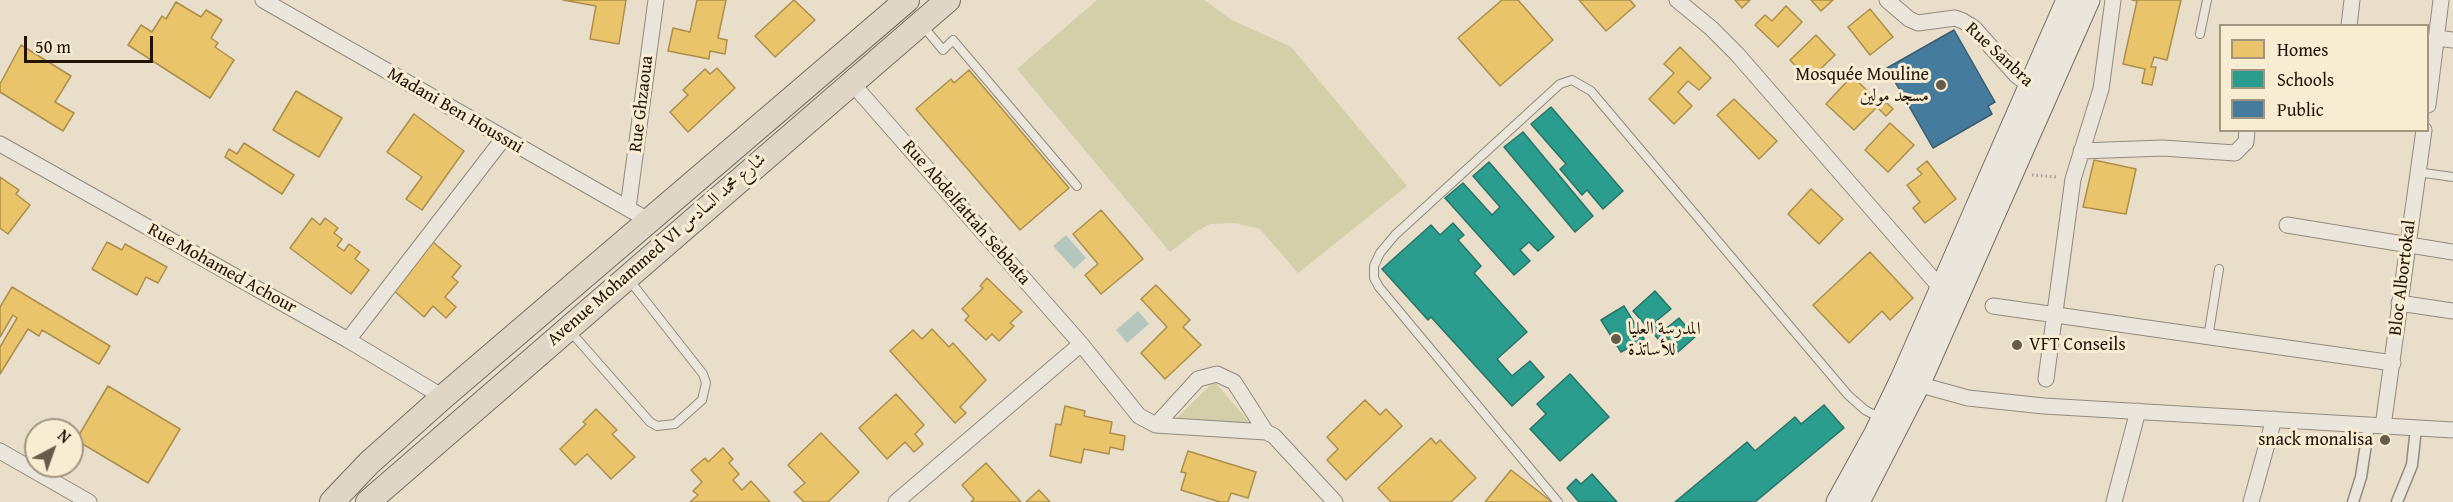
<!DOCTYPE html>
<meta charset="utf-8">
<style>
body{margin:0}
#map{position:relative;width:2453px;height:502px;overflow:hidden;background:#e8dec9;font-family:"Gentium Book Plus",serif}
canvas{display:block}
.legend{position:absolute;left:2219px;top:24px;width:210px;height:108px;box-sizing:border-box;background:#f8ecd3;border:2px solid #a29681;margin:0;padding:8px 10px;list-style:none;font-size:18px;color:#211406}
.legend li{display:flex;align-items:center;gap:12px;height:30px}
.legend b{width:30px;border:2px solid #a29681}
.north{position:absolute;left:24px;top:418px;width:60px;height:60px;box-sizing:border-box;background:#f8ecd3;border:2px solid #a29681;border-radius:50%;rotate:41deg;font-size:16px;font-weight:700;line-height:24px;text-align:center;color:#211406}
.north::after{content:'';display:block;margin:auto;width:21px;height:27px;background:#675b4a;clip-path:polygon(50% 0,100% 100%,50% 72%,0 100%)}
.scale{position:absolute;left:24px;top:36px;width:129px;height:27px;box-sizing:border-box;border:3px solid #211406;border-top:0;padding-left:8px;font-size:18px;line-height:21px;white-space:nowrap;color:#211406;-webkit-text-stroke:4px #f8ecd3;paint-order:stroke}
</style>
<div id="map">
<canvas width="2453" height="502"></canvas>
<ul class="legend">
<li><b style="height:16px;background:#e9c46a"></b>Homes</li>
<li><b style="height:16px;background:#2a9d8f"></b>Schools</li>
<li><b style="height:16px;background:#457b9d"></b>Public</li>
</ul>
<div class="north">N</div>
<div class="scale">50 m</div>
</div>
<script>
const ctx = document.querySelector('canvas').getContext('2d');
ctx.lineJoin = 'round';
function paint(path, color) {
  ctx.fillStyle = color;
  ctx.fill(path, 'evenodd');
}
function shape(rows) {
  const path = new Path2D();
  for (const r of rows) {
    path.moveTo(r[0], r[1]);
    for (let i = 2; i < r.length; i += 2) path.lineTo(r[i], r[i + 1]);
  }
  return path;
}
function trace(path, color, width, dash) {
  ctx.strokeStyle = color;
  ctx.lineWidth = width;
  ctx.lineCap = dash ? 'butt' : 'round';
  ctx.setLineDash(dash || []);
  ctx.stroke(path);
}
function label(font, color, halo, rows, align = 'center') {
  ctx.font = font + ' "Gentium Book Plus",Amiri,serif';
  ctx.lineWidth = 6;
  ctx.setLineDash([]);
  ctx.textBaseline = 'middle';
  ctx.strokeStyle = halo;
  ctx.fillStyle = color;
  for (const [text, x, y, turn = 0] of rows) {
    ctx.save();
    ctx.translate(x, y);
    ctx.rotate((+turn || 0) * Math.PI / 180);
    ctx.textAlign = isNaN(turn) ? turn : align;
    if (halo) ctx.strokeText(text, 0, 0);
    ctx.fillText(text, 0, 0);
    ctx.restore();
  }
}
paint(shape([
 [1097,0,1204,0,1232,20,1291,47,1407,186,1298,273,1260,229,1235,223,1210,224,1197,231,1170,252,1017,69],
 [1214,381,1250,423,1176,419]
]), '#d2cfa9');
paint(shape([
 [1066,235,1086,258,1074,269,1053,246],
 [1138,311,1149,324,1127,343,1116,330]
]), '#b4c6bd');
const homes = shape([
 [563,0,626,0,619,44,590,39,596,6,563,0],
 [697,0,726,0,718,38,727,40,725,54,710,51,709,59,668,51,673,28,690,32,697,0],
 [794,0,815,20,775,57,755,36,794,0],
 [1502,0,1518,0,1553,40,1500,86,1458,38,1502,0],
 [1579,0,1630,0,1635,6,1606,31,1579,0],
 [1735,0,1750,0,1742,8,1735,0],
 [1811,0,1833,0,1821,11,1811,0],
 [2132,0,2181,0,2167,60,2154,57,2151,67,2156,67,2152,85,2142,83,2145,69,2123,64,2137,1,2132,0],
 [176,2,201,17,206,10,222,20,211,38,218,43,215,47,234,60,210,98,128,45,141,25,152,32,162,16,166,19,176,2],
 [1786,6,1802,22,1778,47,1755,25,1765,15,1772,21,1786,6],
 [1870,9,1893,37,1870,55,1848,27,1870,9],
 [1816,35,1835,55,1809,80,1790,60,1816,35],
 [21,45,71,76,55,102,74,113,63,131,0,92,0,84,21,45],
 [1680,47,1711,78,1699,90,1688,81,1678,92,1692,106,1674,124,1649,99,1674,73,1664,64,1680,47],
 [717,68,735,88,688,132,670,112,688,95,683,90,705,69,710,74,717,68],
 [969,70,1069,188,1020,230,916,109,951,79,954,83,969,70],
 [1852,76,1883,106,1886,102,1893,109,1886,116,1877,107,1854,130,1826,104,1852,76],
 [296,91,342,118,319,157,273,130,296,91],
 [1734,99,1777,141,1759,159,1717,115,1734,99],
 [414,114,464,151,422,210,406,199,422,177,387,152,414,114],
 [1890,123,1914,145,1888,172,1865,150,1890,123],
 [244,143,294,175,282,194,225,157,229,149,237,154,244,143],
 [2094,160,2136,169,2126,214,2083,207,2094,160],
 [1927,161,1956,199,1925,223,1913,208,1920,202,1907,185,1922,174,1917,169,1927,161],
 [0,177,19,190,16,194,30,205,8,234,0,228,0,177],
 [1811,189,1843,219,1819,244,1788,214,1811,189],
 [1101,210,1143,259,1101,294,1085,275,1098,264,1073,234,1101,210],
 [312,218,320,225,325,218,338,228,334,233,342,239,337,246,344,251,349,244,360,252,355,259,369,270,351,294,290,248,312,218],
 [107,242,122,250,125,244,167,267,158,283,146,277,137,295,92,269,107,242],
 [433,242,461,266,452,277,458,282,445,297,456,307,446,318,433,306,424,317,393,290,433,242],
 [1870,252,1913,298,1890,320,1882,311,1849,343,1813,305,1870,252],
 [987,278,1022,312,1010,323,1014,326,999,341,992,334,986,340,965,320,969,316,962,309,983,288,980,286,987,278],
 [1156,285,1190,320,1183,327,1201,345,1165,379,1141,353,1167,327,1141,299,1156,285],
 [12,287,110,346,99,364,42,330,39,336,28,329,0,374,0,347,17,318,13,315,0,337,0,307,12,287],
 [932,329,949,347,953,343,986,380,960,407,966,413,955,423,890,351,913,330,922,339,932,329],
 [108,386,180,429,148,483,76,440,108,386],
 [896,394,924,425,915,434,923,444,914,452,905,442,887,459,859,428,896,394],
 [1365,400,1380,415,1386,409,1402,426,1346,480,1327,460,1338,449,1327,437,1365,400],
 [1065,406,1085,411,1084,416,1112,422,1110,433,1125,436,1123,450,1110,447,1109,454,1084,449,1081,463,1050,456,1056,424,1061,425,1065,406],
 [596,409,617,430,612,434,635,457,611,479,587,454,575,465,560,449,586,424,583,422,596,409],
 [821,433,859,472,828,502,804,502,794,492,805,483,788,465,821,433],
 [1431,438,1436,444,1440,440,1476,478,1451,502,1391,502,1378,488,1431,438],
 [723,448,733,459,729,463,739,474,733,480,742,490,751,481,770,502,690,502,698,495,693,491,702,482,691,470,705,458,708,462,723,448],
 [1188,451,1256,472,1248,498,1231,493,1228,502,1220,502,1181,490,1186,473,1181,472,1188,451],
 [986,463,1021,502,971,502,974,499,962,485,986,463],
 [1511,470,1552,502,1485,502,1511,470],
 [1039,490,1050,502,1026,502,1039,490]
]);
paint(homes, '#e9c46a');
trace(homes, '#ad8f4c', 1.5);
const schools = shape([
 [1551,107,1623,191,1603,209,1587,190,1582,195,1560,169,1566,164,1531,124,1551,107],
 [1523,132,1593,216,1575,232,1504,147,1523,132],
 [1489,162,1554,237,1538,251,1529,242,1520,250,1530,261,1514,275,1445,198,1463,183,1492,215,1500,207,1473,176,1489,162],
 [1453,223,1464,235,1458,240,1481,266,1474,273,1527,332,1497,359,1512,376,1530,361,1544,377,1512,406,1431,317,1428,320,1382,269,1431,225,1440,235,1453,223],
 [1655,291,1671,309,1655,322,1663,331,1679,318,1695,337,1678,352,1665,336,1660,341,1633,311,1655,291],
 [1624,306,1644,339,1621,352,1601,320,1624,306],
 [1570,374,1609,417,1560,461,1530,429,1546,414,1537,404,1570,374],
 [1824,405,1844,428,1755,502,1675,502,1747,442,1755,451,1795,417,1801,424,1824,405],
 [1592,474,1617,502,1579,502,1567,488,1576,479,1581,484,1592,474]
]);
paint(schools, '#2a9d8f');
trace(schools, '#277466', 1.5);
const public = shape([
 [1954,30,1995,102,1988,106,1992,114,1933,148,1887,68,1954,30]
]);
paint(public, '#457b9d');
trace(public, '#3a5c70', 1.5);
const service = shape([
 [922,25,943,50,953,40,1077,186],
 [2200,34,2207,0],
 [2417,172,2453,177],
 [570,331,650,422,657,426,675,424,702,400,706,383,703,374,630,281],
 [2208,338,2219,269],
 [1558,502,1379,287,1374,278,1374,266,1380,253,1395,235,1560,84,1572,80,1591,91,1848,395,1865,410,1880,418]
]);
const pedestrian = shape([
 [2353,502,2361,477,2369,424],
 [2397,502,2412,465,2416,428]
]);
const minor = shape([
 [263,0,648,220],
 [1677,0,1711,28,1737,54,1946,294],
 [1887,0,1909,19,1918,23,1955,18,1963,21,1974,28,2017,76,2036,90],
 [2349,26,2352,0],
 [2437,38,2453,40],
 [851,82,1081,344,1139,416,1156,425,1266,432,1274,436,1335,502],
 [2428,105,2441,0],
 [0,144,348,340,443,397],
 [2081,151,2163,148,2235,153,2246,142,2247,130],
 [628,208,656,0],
 [2287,225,2453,252],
 [2399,303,2453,311],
 [1993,306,2393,363],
 [348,340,503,139],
 [2046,379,2073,179,2101,89,2113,0],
 [1910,382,1968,398,2044,406,2453,430],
 [1156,425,1198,379,1217,374,1234,382,1266,432],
 [2383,426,2424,130],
 [0,451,89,502],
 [896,502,1081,344],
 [2114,502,2138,411],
 [2251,502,2274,419]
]);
const secondary = shape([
 [1837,502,1875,433,1901,379,2067,0],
 [1859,502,1919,385,2089,0]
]);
const primary = shape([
 [332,502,369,463,443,397,907,0],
 [368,502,948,0]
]);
trace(service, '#928a7d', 10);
trace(pedestrian, '#928a7d', 13);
trace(minor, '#928a7d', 17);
trace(secondary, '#766f63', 23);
trace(primary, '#766f63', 26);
trace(shape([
 [2032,175,2057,177]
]), '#a39e95', 3, [1.5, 3]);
trace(service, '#ebe6dc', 8);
trace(pedestrian, '#ebe6dc', 10);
trace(minor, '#ebe6dc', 15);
trace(secondary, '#ebe6dc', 21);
trace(primary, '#dfd6c6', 24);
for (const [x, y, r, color] of [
 [1941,85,6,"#675b4a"],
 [1616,339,6,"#675b4a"],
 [2017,345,6,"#675b4a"],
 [2385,440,6,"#675b4a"]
]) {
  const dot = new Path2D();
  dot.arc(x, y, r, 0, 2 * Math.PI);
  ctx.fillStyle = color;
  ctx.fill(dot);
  trace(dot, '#f8ecd3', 2);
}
label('18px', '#211406', '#f8ecd3', [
 ["Rue Sanbra",1999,55,43],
 ["Rue Ghzaoua",642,104,-83],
 ["Madani Ben Houssni",455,111,30],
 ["Rue Abdelfattah Sebbata",966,213,49],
 ["Avenue Mohammed VI شارع محمد السادس",657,250,-41],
 ["Rue Mohamed Achour",222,269,29],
 ["Bloc Albortokal",2403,278,-83]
]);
label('18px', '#211406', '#f8ecd3', [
 ["Mosquée Mouline",1929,75],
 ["مسجد مولين",1929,96],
 ["المدرسة العليا",1628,329,"left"],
 ["للأساتذة",1628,350,"left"],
 ["VFT Conseils",2029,345,"left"],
 ["snack monalisa",2373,440]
], 'right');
</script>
